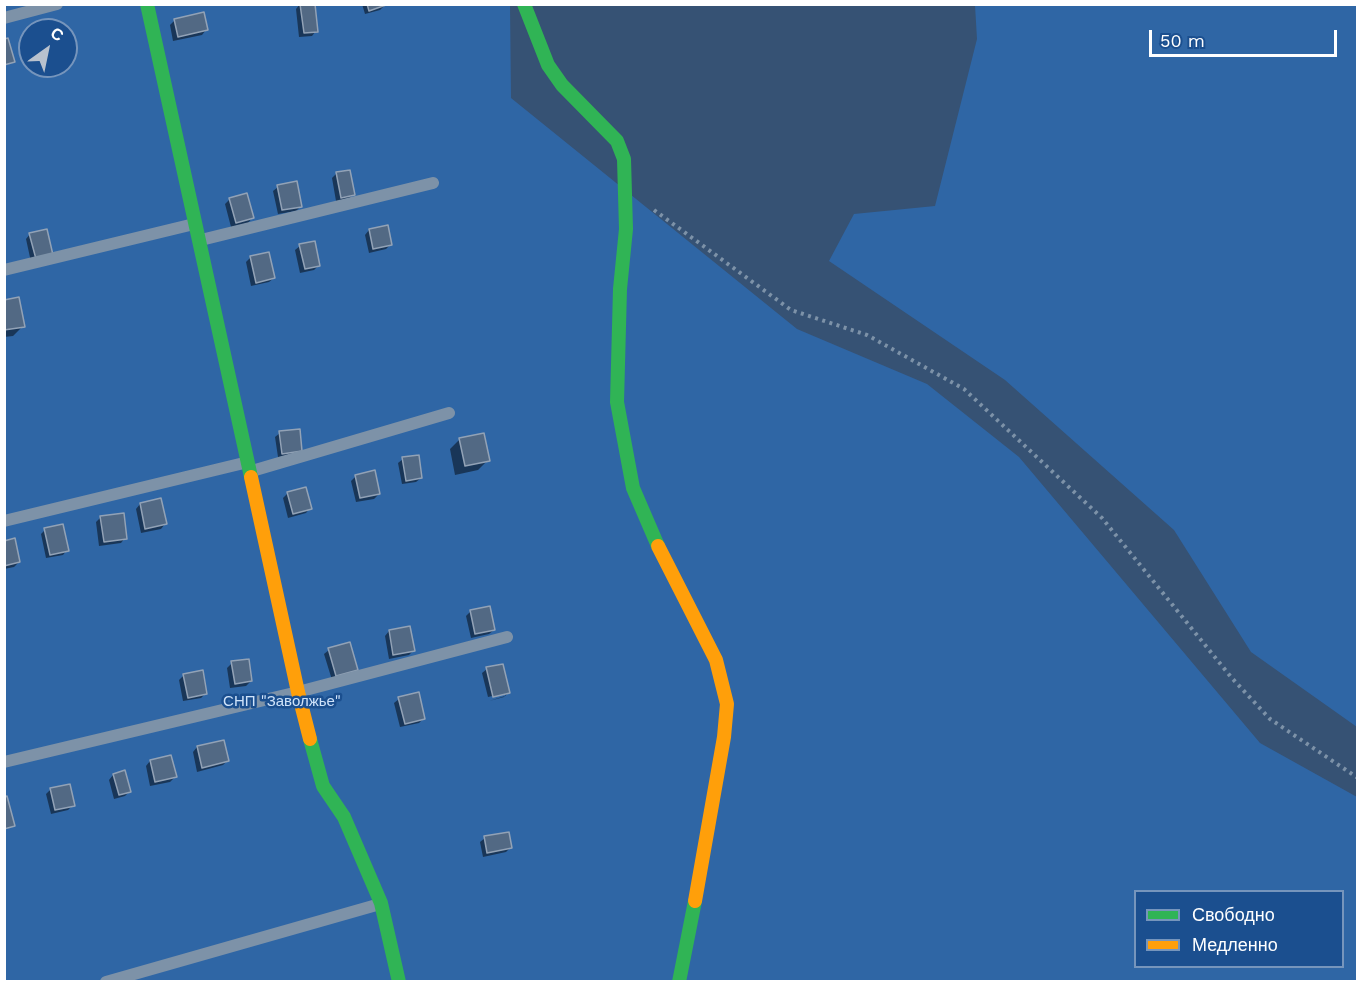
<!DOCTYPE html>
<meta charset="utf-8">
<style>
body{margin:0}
#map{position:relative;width:1362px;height:986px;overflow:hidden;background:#365274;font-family:"Work Sans",sans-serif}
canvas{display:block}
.frame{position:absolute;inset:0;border:6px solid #fff;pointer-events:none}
.legend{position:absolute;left:1134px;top:890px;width:210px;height:78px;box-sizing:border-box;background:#1b4f8f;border:2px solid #7695bc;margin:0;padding:8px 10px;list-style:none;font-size:18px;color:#fff}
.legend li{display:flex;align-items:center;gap:12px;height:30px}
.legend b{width:30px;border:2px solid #7695bc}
.north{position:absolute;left:18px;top:18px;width:60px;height:60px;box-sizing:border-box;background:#1b4f8f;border:2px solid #7695bc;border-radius:50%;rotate:33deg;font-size:16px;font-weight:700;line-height:24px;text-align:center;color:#fff}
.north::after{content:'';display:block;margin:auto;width:21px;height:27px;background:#b9c2ce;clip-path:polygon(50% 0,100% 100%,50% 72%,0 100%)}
.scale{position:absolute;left:1149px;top:30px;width:188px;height:27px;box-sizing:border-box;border:3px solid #fff;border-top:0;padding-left:8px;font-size:18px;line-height:21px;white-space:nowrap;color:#fff;-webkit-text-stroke:4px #1b4f8f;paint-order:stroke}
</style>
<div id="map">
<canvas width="1362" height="986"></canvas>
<div class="frame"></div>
<ul class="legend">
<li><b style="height:8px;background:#30b455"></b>Свободно</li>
<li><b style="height:8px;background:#ff9f0a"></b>Медленно</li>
</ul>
<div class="north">С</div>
<div class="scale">50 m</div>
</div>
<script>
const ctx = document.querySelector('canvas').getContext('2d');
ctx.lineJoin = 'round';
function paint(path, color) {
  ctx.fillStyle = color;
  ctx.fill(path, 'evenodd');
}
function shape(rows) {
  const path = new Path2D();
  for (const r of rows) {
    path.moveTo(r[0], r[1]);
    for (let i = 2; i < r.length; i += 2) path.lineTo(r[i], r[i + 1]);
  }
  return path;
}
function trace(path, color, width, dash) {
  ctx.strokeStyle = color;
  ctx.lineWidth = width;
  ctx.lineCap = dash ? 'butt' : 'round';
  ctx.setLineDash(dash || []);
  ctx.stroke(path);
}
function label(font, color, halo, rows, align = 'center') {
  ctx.font = font + ' "Work Sans",sans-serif';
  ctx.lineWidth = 5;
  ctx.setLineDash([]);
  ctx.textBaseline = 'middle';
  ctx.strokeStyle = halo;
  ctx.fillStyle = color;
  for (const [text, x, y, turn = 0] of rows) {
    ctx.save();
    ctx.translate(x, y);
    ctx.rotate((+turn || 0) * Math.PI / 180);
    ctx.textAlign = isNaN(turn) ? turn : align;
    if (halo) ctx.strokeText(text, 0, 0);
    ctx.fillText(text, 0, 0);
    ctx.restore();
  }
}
paint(shape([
 [5,5,510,5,511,98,797,329,927,384,1019,457,1260,743,1357,797,1357,981,5,982],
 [30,30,66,30,66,66,30,66],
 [1136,892,1342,892,1342,966,1136,966],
 [975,5,1357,5,1357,727,1251,652,1174,530,1005,380,829,261,854,214,935,206,977,39]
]), '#2f66a5');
paint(shape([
 [300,4,316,31,312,36,299,37,296,9],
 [362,4,384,4,385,5,380,10,365,14],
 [203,14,206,30,202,35,173,41,170,25,174,21],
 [348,171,353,194,349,199,336,201,332,178,336,174],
 [278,187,301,206,296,211,278,214,273,191],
 [230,199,252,218,248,223,231,227,225,204],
 [369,230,391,244,386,249,369,253,365,235],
 [30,234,52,254,31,262,26,239],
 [300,246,319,265,314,270,300,273,295,250],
 [250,258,274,278,269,282,251,286,246,262],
 [4,301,23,326,13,336,4,337],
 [280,433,301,450,296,455,278,457,275,437],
 [460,439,488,460,478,470,455,475,450,449],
 [403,459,421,478,416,482,402,484,398,463],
 [356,476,379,494,374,499,356,502,351,481],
 [305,489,310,508,306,513,288,518,283,498,287,494],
 [140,504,165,524,161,529,141,533,136,509],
 [101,517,125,538,121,543,99,546,96,522],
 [45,530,67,550,63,555,46,558,41,534],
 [4,542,19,562,14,567,4,569],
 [470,612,494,630,489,634,471,638,466,616],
 [389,631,413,651,409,655,389,659,385,636],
 [329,650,352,674,332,680,324,654],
 [232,663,251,681,246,686,230,688,227,668],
 [487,669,508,693,504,697,489,701,505,696,505,693,488,697,482,673],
 [184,675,206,693,201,698,183,701,179,680],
 [399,699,424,718,419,723,400,727,394,703],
 [223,741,228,760,223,765,197,772,193,752,197,747],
 [150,761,175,777,170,782,150,786,146,766],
 [113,775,129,792,125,796,114,799,109,780],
 [51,789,73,805,68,810,51,814,46,794],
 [485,838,510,848,506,852,483,857,480,842]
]), '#0007');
const building = shape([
 [300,4,315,4,318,32,304,33,300,4],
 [367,4,386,4,386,5,369,11,367,4],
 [204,12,208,30,178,37,174,19,204,12],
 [8,38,15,62,4,65,4,39,8,38],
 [350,170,355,195,341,198,336,172,350,170],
 [297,181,302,207,282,210,277,185,297,181],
 [247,193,254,218,236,223,229,198,247,193],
 [388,225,392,245,373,249,369,229,388,225],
 [47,229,53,255,36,259,29,233,47,229],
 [315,241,320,266,305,269,299,244,315,241],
 [269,252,275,278,256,283,250,256,269,252],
 [19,297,25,327,4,330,4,300,19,297],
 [300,429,302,451,282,454,279,431,300,429],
 [484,433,490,461,465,466,459,438,484,433],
 [419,455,422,478,406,481,402,457,419,455],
 [375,470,380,494,360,498,355,475,375,470],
 [306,487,312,509,293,514,287,492,306,487],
 [161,498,167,524,145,529,140,503,161,498],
 [124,513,127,539,104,542,100,516,124,513],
 [63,524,69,551,50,555,44,528,63,524],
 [15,538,20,562,4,566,4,541,15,538],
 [490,606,495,630,475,634,470,610,490,606],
 [410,626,415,651,393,655,389,630,410,626],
 [350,642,358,670,336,676,328,648,350,642],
 [249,659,252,681,235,684,231,661,249,659],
 [503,664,510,693,493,697,486,667,503,664],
 [203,670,207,694,188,698,183,674,203,670],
 [419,692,425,719,405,724,398,697,419,692],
 [224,740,229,761,202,768,197,746,224,740],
 [171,755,177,777,155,782,150,760,171,755],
 [125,770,131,792,119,795,113,774,125,770],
 [70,784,75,806,55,810,50,788,70,784],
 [7,796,15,826,4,829,4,797,7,796],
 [509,832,512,848,487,853,484,836,509,832]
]);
paint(building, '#526984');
trace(building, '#92a2b6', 1.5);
trace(shape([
 [654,210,791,310,867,335,964,389,1102,518,1231,677,1270,719,1358,778]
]), '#7d92a8', 4, [3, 4.5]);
trace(shape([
 [4,18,57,4],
 [201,240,433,183],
 [4,270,194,224],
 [252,471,449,413],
 [4,521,248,462],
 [4,762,298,692,507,637],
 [106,982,380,904]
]), '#7d92a8', 12);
trace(shape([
 [147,4,251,477],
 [524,4,548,65,562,85,617,141,624,159,626,229,620,289,617,402,633,488,658,546],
 [310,739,323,786,344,817,381,903,399,982],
 [679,982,695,901]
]), '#30b455', 14);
trace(shape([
 [251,477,298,692,310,739],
 [658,546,716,660,727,704,724,737,695,901]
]), '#ff9f0a', 14);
label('15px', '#cfe3fa', '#1b4f8f', [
 ["СНП \"Заволжье\"",282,702]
]);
</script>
